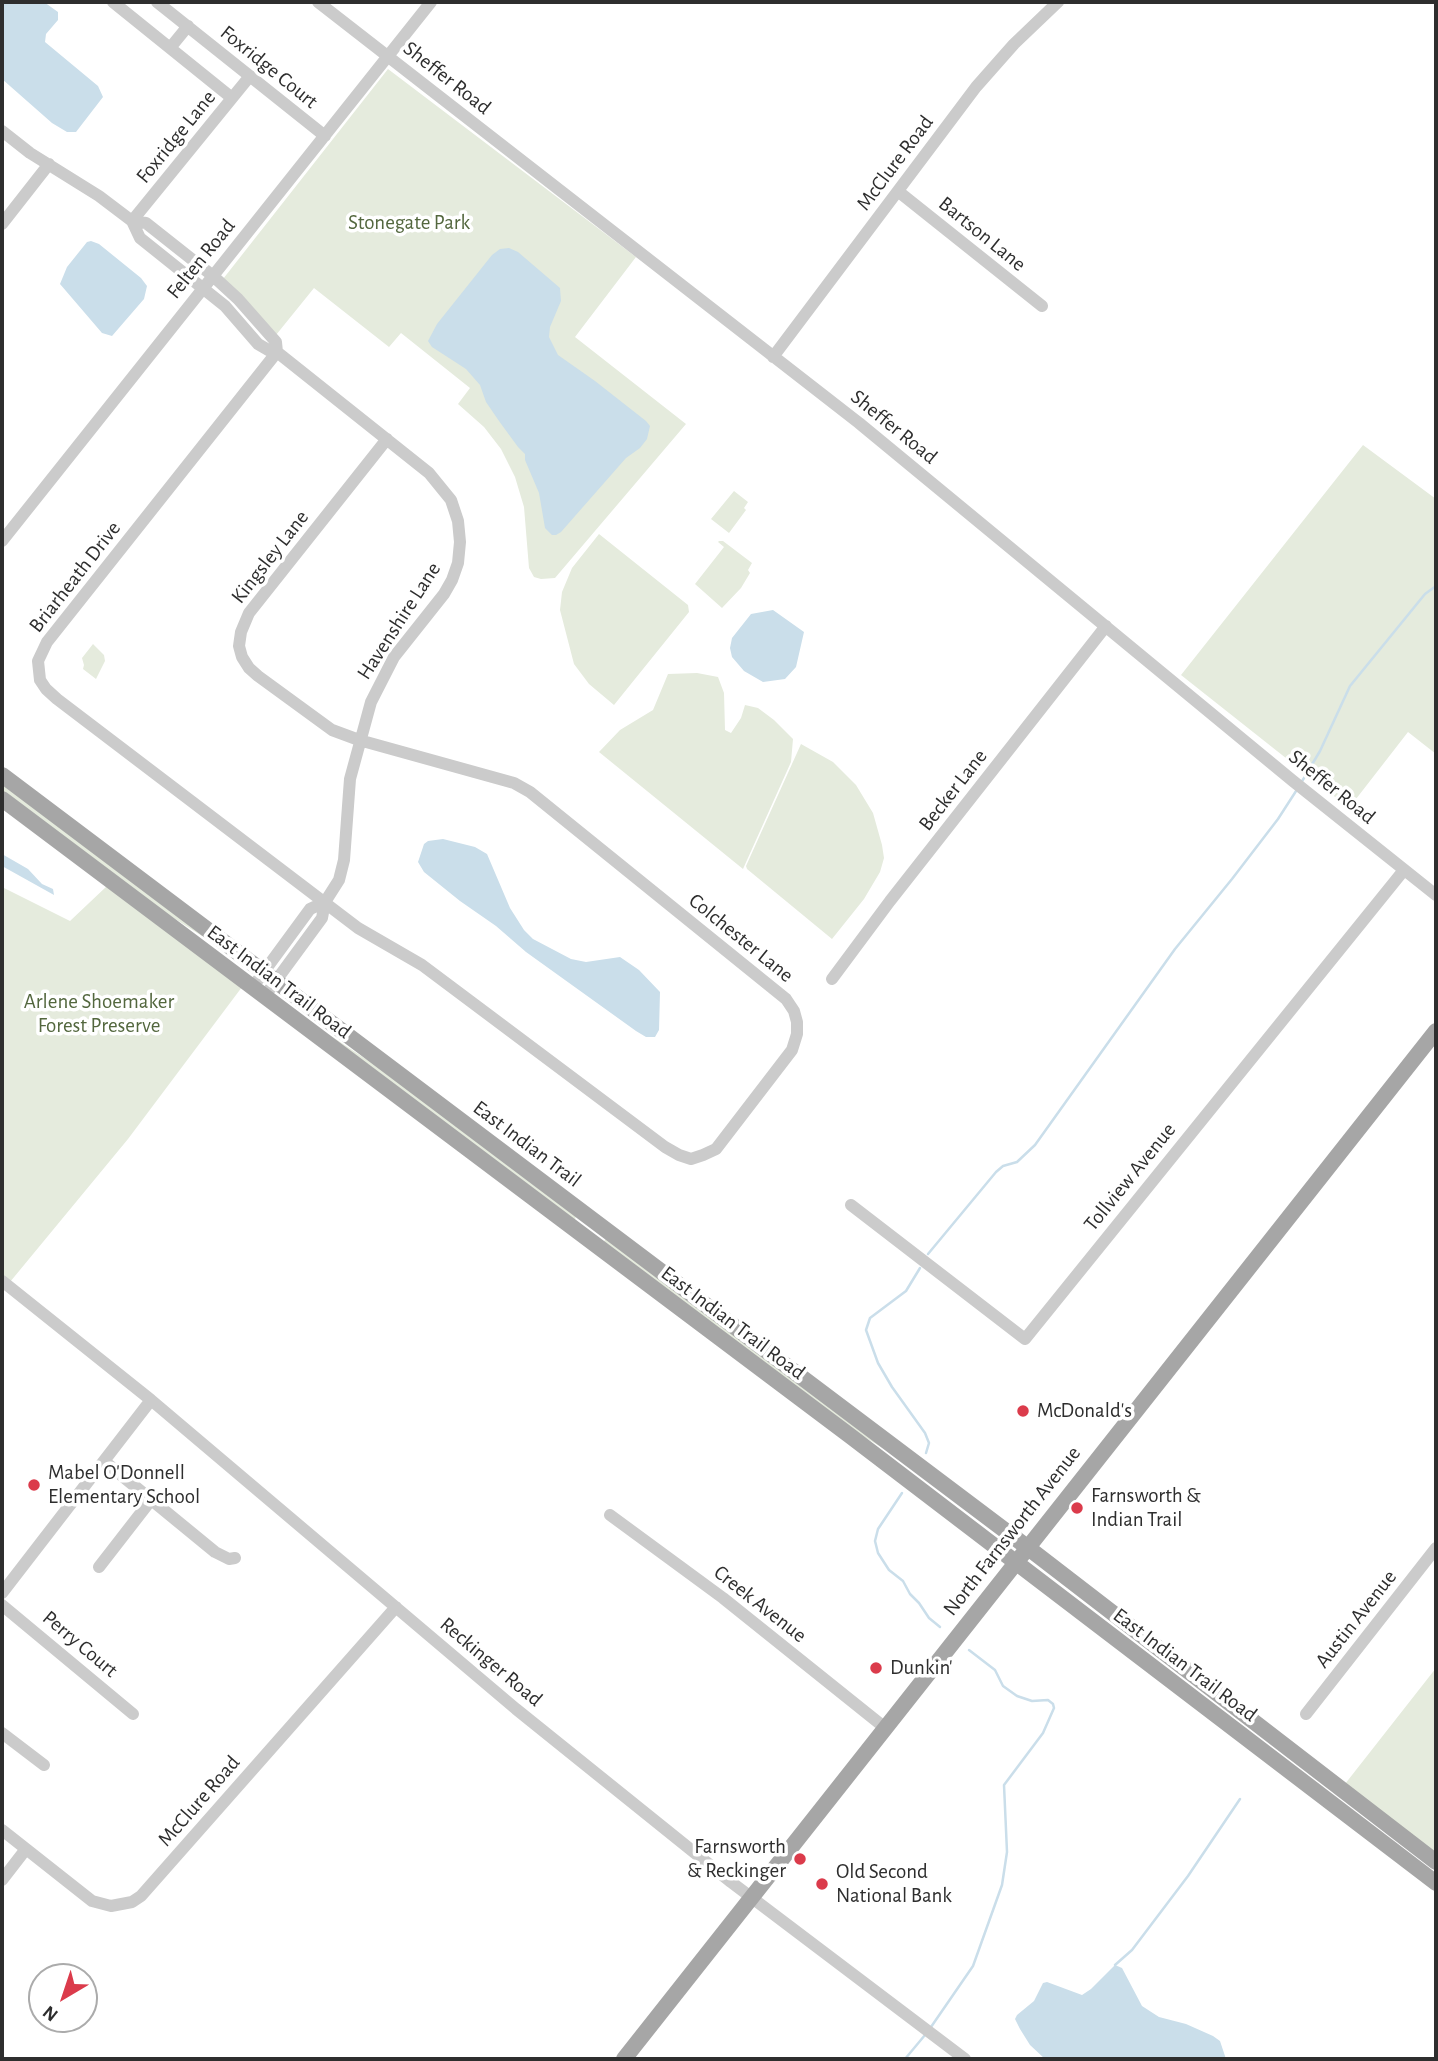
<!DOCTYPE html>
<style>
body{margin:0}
#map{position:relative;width:1438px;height:2061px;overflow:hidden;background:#fff;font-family:"Alegreya Sans",sans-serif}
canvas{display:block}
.frame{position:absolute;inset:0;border:4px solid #2e2e2e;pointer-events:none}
.north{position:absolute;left:28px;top:1963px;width:70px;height:70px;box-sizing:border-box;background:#fff;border:2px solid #ababab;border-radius:50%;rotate:219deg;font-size:19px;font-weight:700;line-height:28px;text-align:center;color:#2e2e2e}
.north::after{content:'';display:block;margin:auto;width:24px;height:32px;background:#db3b4b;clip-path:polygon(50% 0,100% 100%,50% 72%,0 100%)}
</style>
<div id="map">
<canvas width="1438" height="2061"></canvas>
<div class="frame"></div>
<div class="north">N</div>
</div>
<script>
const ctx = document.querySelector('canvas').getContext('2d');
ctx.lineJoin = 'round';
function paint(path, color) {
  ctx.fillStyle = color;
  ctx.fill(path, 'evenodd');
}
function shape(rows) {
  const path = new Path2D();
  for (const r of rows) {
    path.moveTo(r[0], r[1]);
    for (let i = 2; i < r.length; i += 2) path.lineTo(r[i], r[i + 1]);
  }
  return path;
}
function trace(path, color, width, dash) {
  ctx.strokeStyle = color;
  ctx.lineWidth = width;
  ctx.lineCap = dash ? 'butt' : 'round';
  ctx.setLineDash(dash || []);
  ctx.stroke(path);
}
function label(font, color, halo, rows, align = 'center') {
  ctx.font = font + ' "Alegreya Sans",sans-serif';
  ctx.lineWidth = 7;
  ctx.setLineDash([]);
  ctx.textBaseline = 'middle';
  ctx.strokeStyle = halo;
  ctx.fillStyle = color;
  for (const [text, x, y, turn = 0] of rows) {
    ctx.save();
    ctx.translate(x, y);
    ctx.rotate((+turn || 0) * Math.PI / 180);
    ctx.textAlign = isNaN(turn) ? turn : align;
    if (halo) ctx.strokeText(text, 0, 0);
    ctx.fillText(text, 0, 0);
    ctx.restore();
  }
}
paint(shape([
 [388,69,636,257,575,337,686,424,555,578,541,579,534,577,529,568,524,507,515,477,501,449,484,427,458,404,470,388,401,333,389,347,314,288,276,335,223,279],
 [1363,445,1436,499,1436,754,1408,732,1349,808,1181,675],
 [734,491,748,502,744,508,746,510,729,533,711,519],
 [599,534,688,605,689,612,614,705,589,684,574,664,560,610,562,592,572,568],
 [719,541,723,541,752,563,748,570,750,573,741,588,722,608,695,584,724,547,718,542],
 [93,644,104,655,105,661,96,679,83,669,84,665,82,658],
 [697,673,718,677,724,693,725,730,731,733,741,718,745,705,758,708,774,720,793,739,791,762,743,869,599,752,620,730,653,710,668,674],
 [801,744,833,762,856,785,873,813,882,845,884,858,880,872,864,899,832,939,747,869,746,866],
 [2,784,203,934,202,936,139,896,2,792],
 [107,886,242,987,128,1139,10,1282,2,1277,2,887,70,921],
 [328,1034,387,1073,576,1215,575,1220,573,1221],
 [606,1239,896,1456,841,1423,603,1242],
 [1436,1668,1436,1855,1345,1784]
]), '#e5ebdd');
paint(shape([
 [2,2,44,2,58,12,58,20,46,34,45,42,98,86,103,97,76,132,67,132,52,123,2,79],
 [91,241,99,244,141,278,147,286,144,299,112,336,102,333,60,284,67,267,87,242],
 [509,248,518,252,560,288,561,301,550,327,549,337,558,355,595,381,646,421,650,426,647,439,640,448,626,458,561,532,556,535,552,535,545,528,539,493,525,460,525,454,518,447,499,421,486,402,480,385,466,369,432,347,428,341,437,324,492,255,500,249],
 [773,610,804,632,796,667,785,679,763,682,744,671,732,657,730,648,732,638,751,614],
 [443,839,475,847,487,854,510,908,524,930,533,939,571,959,586,962,620,957,639,970,660,992,659,1030,655,1037,646,1037,636,1031,526,952,496,926,460,901,424,872,418,862,424,844,428,841],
 [2,854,28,869,42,884,53,889,54,895,2,866],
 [1115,1965,1122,1968,1142,2006,1159,2017,1186,2024,1213,2036,1220,2041,1226,2059,1045,2059,1030,2045,1020,2029,1015,2019,1017,2015,1034,2001,1043,1983,1047,1982,1082,1995,1091,1989]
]), '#cadeea');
trace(shape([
 [1301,783,1320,751,1350,686,1425,594,1436,586],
 [928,1254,996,1172,1003,1166,1017,1162,1035,1145,1175,949,1232,879,1278,819,1298,788],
 [920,1268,906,1291,870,1318,866,1330,878,1363,892,1387,925,1433,929,1443,926,1453],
 [902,1493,878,1529,875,1541,878,1553,889,1570,903,1581,910,1594,919,1603,929,1618,940,1627],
 [1115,1965,1132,1950,1188,1876,1240,1799],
 [931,2027,973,1966,1002,1885,1007,1852,1004,1785,1043,1733,1054,1708,1053,1704,1048,1700,1032,1701,1017,1696,1003,1686,995,1670,969,1650],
 [905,2059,925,2035]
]), '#cadeea', 2.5);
trace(shape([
 [113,2,232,98],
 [157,2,325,136],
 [318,2,859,423,1293,781,1436,895],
 [170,48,188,26],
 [2,131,30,153,99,196,132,221,140,238,225,306,258,344,270,351,277,352,429,473,451,500,458,521,460,542,458,563,452,580,444,594,394,657,371,702,350,779,344,860,339,880,325,902,322,918,264,997],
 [899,192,1042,306],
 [132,221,146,223,213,276,238,299,276,342,277,352],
 [132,221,250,76],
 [2,224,49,164],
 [277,352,47,642,38,661,40,680,46,689,57,699,358,928,422,965,665,1147,679,1155,691,1159,703,1155,716,1149,792,1050,797,1034,797,1022,794,1011,786,999,530,792,514,783,359,740,332,730,258,676,249,668,242,657,239,646,241,632,249,613,387,439],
 [773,357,976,87,1014,44,1058,2],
 [2,541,431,2],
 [832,979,890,901,1106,626],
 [252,988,310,909,325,902],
 [851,1205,1025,1339,1404,870],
 [2,1281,151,1400,516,1709,731,1882,965,2059],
 [104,1461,215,1552,229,1559,235,1558],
 [610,1515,723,1598,884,1727],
 [99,1567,151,1500],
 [2,1593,151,1400],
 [2,1605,133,1714],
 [1306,1714,1436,1548],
 [2,1733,44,1765],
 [2,1830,92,1901,111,1906,132,1902,141,1896,396,1607],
 [2,1880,26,1849]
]), '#cbcbcb', 12);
trace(shape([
 [2,775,1027,1547,1436,1862],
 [2,799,849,1435,1436,1883],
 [624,2059,1436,1031]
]), '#a6a6a6', 16);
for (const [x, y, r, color] of [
 [1023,1411,7,"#db3b4b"],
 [34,1485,7,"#db3b4b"],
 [1077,1508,7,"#db3b4b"],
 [876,1668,7,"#db3b4b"],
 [800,1859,7,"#db3b4b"],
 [822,1884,7,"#db3b4b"]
]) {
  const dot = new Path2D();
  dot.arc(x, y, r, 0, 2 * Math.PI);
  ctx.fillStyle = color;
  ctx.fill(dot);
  trace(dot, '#fff', 2.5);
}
label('21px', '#2e2e2e', '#fff', [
 ["Foxridge Court",269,67,39],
 ["Sheffer Road",447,78,38],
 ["Foxridge Lane",176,137,-51],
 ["McClure Road",895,163,-53],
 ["Bartson Lane",982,234,39],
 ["Felten Road",201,259,-51],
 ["Sheffer Road",894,427,39],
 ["Kingsley Lane",270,557,-52],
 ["Briarheath Drive",75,577,-52],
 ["Havenshire Lane",399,621,-57],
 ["Sheffer Road",1332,787,39],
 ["Becker Lane",953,790,-52],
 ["Colchester Lane",741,938,39],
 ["East Indian Trail Road",279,982,37],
 ["East Indian Trail",527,1144,37],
 ["Tollview Avenue",1130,1177,-51],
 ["East Indian Trail Road",733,1323,37],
 ["North Farnsworth Avenue",1012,1531,-52],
 ["Creek Avenue",760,1604,38],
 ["Austin Avenue",1356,1619,-52],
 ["Perry Court",80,1644,40],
 ["Reckinger Road",491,1662,40],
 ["East Indian Trail Road",1185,1665,37],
 ["McClure Road",199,1801,-49]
]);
label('21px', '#53673e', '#fff', [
 ["Stonegate Park",409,223],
 ["Arlene Shoemaker",99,1002],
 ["Forest Preserve",99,1026]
]);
label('21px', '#2e2e2e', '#fff', [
 ["McDonald's",1037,1411],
 ["Mabel O'Donnell",48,1473],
 ["Elementary School",48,1497],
 ["Farnsworth &",1091,1496],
 ["Indian Trail",1091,1520],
 ["Dunkin'",890,1668],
 ["Farnsworth",786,1847,"right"],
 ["& Reckinger",786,1871,"right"],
 ["Old Second",836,1872],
 ["National Bank",836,1896]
], 'left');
</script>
